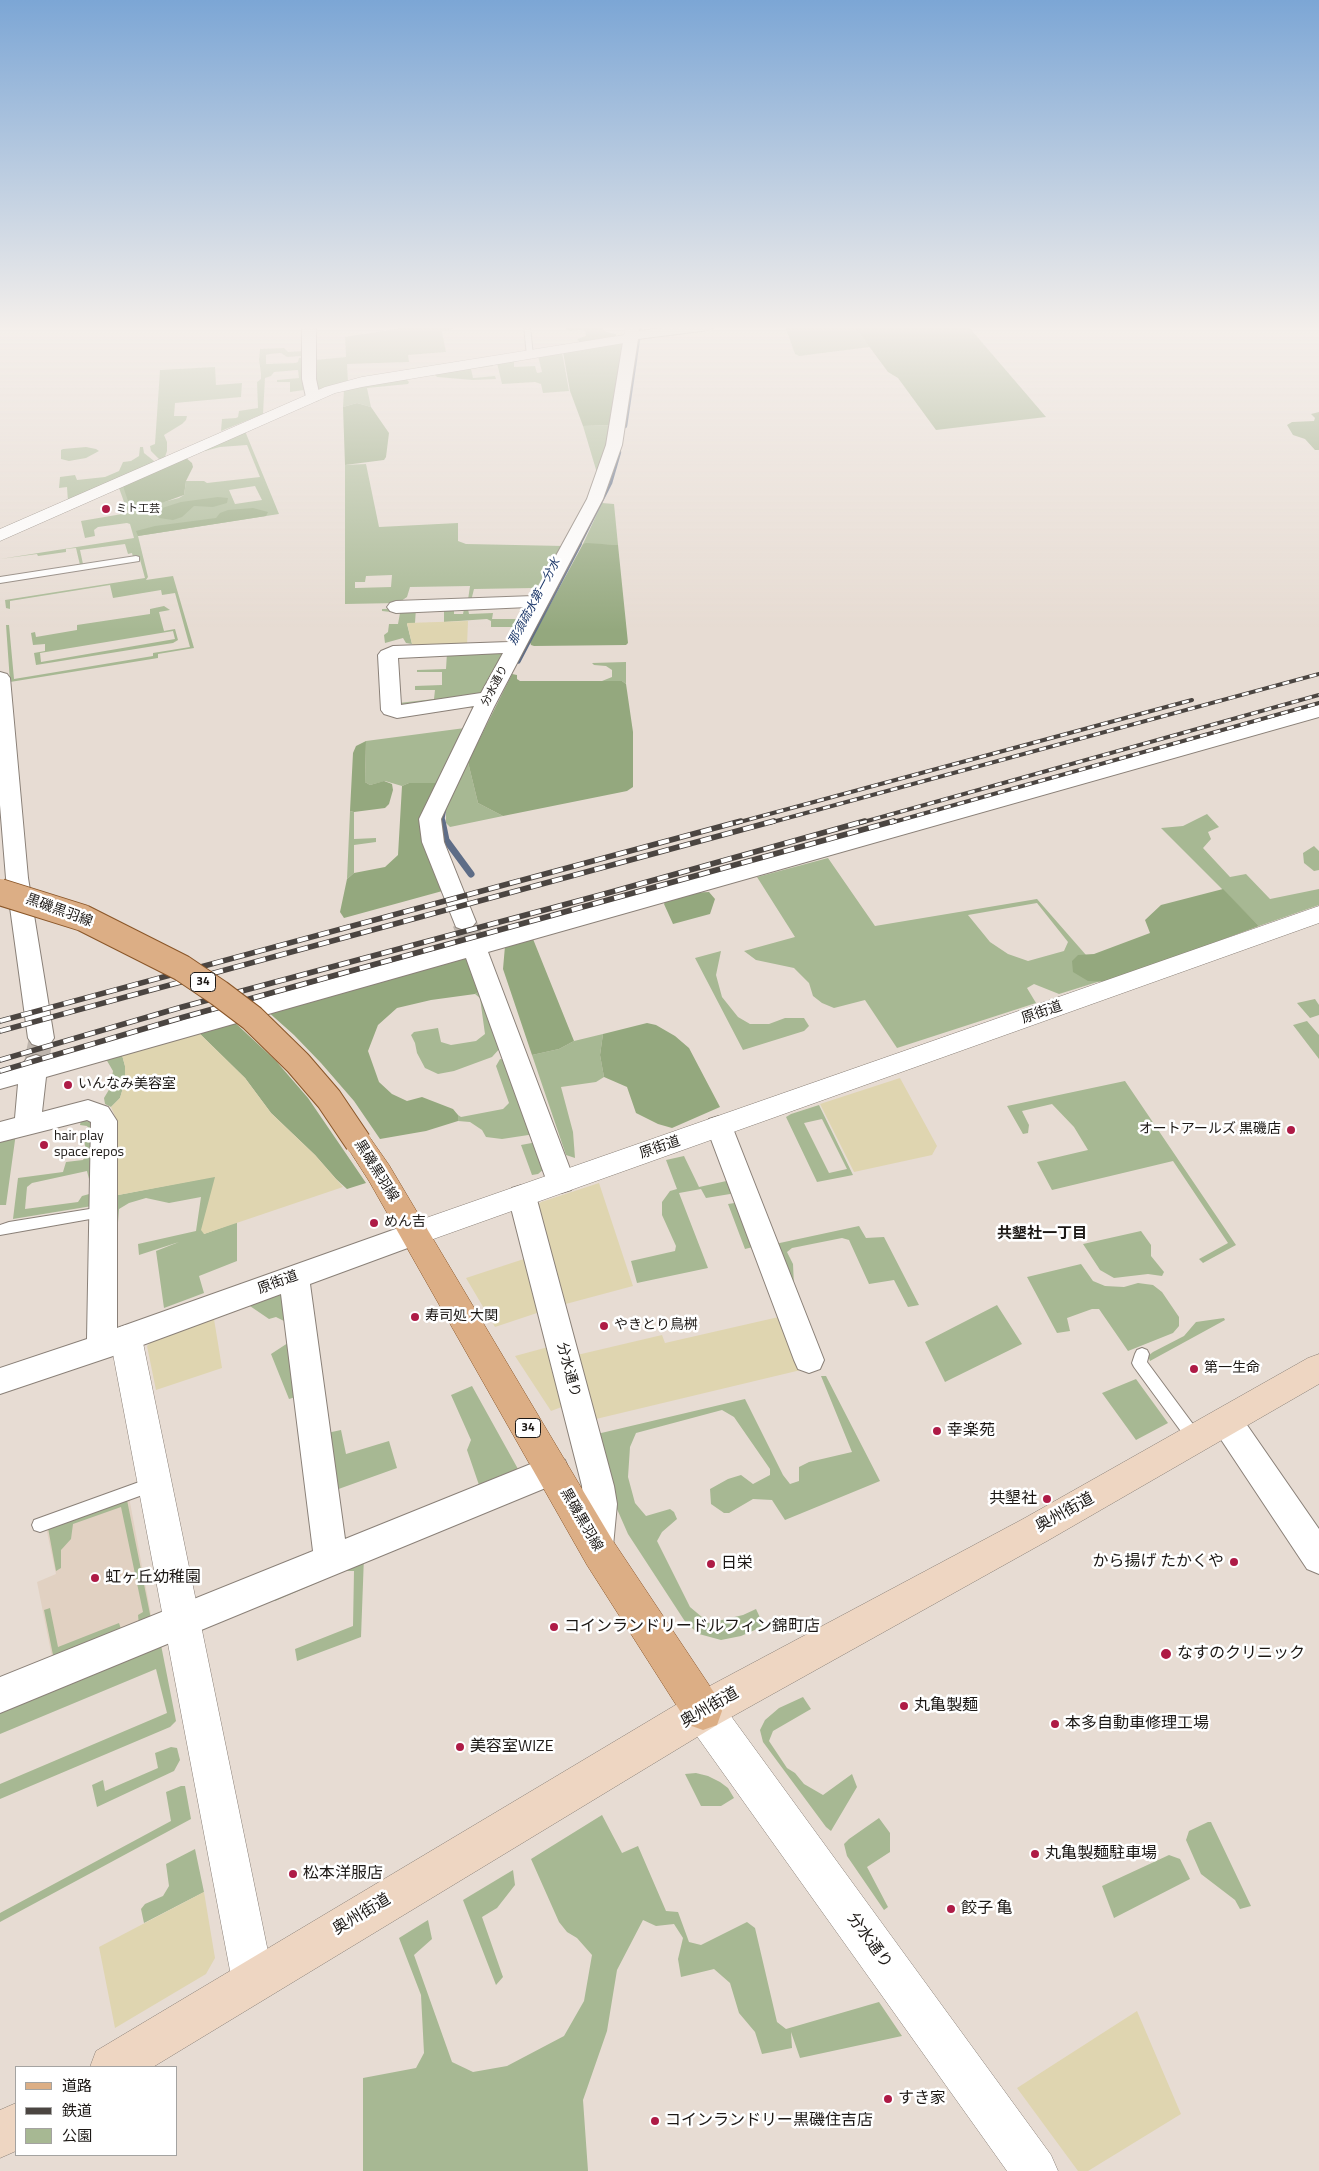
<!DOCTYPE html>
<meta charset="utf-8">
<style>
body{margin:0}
#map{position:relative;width:1319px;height:2171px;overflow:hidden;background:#e7dcd3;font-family:"Titillium Web","Noto Sans JP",sans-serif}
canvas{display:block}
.legend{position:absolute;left:15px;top:2066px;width:162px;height:90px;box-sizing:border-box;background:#fff;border:1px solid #a4a3a1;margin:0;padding:6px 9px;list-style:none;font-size:15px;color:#1c1815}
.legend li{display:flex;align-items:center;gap:10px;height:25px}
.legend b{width:25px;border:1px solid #a4a3a1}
</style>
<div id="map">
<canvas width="1319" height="2171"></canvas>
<ul class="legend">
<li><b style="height:6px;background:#dcae85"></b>道路</li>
<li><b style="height:6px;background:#4b4541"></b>鉄道</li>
<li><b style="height:14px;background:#a7b893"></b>公園</li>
</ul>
</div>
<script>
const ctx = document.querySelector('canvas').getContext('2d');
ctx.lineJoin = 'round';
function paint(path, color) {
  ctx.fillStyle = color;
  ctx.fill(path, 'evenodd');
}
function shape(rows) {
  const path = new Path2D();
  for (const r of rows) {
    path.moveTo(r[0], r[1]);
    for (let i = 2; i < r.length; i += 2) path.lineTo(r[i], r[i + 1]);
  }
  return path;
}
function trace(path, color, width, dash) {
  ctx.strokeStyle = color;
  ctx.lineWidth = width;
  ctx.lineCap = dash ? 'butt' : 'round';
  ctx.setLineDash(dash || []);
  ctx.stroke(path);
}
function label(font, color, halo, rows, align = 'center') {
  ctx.font = font + ' "Titillium Web","Noto Sans JP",sans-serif';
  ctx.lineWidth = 5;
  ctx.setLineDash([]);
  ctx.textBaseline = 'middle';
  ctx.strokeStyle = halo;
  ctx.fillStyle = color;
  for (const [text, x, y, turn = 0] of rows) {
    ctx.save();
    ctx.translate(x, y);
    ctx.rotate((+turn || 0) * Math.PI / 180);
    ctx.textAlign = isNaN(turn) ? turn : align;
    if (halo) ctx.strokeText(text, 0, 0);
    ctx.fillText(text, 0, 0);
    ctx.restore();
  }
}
paint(shape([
 [129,1497,152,1620,53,1662,37,1582,56,1574,46,1527]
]), '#e1d1c2');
paint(shape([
 [415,326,457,327,442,332,446,352,408,355,409,362,347,364,348,382,319,391,315,381,315,360,346,357,345,337],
 [785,326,854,326,870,347,799,356,795,354],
 [284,348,288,352,303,351,303,356,287,357,281,353,270,354,266,355,266,364,295,363,298,362,299,358,304,357,302,381,304,390,290,392,290,382,277,382,277,380,299,378,298,370,274,372,271,376,265,378,263,414,221,431,222,419,236,418,238,417,239,411,258,408,257,382,261,379,261,373,259,360,260,349],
 [562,352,569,391,543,393,541,384,535,382,502,384,497,363,533,357,514,362,514,367,535,366,537,373,542,372,538,356],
 [492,364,493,366,471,369,473,378,495,376,496,379,473,380,437,377,435,375,436,372],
 [215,367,216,385,242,383,241,397,175,403,174,416,187,416,186,420,182,424,164,435,167,442,167,451,165,457,160,460,151,451,150,446,155,444,160,370],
 [405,378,409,382,408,384,367,388,371,407,357,403,343,407,344,389],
 [614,425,597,473,583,426],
 [245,431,279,514,138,536,148,577,146,580,173,576,194,648,158,654,158,658,10,682,6,625,9,625,14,679,153,656,153,653,190,647,175,593,162,595,161,590,113,598,110,585,10,601,10,609,6,608,5,600,145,578,139,556,133,557,132,553,128,554,125,544,80,550,83,564,80,565,76,548,66,549,66,552,38,556,37,554,0,559,134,538,130,524,127,523,98,527,94,530,95,536,85,538,81,521,128,513,119,488,123,486,140,508,179,498,184,495,186,481,204,481,207,483,260,477,247,445,220,447,205,451,203,449],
 [255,486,262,500,235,504,229,490],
 [86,447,96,449,99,451,86,458,69,461,61,459,61,450,63,449],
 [140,447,143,447,144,453,154,461,151,466,68,502,67,487,59,488,60,477,75,475,77,480,105,477,119,471,123,462,131,461,139,456],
 [366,464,379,527,458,523,458,541,466,544,564,546,536,599,532,596,535,593,535,588,474,589,471,601,468,600,470,586,410,587,407,597,398,603,345,604,345,465],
 [392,575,391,587,355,588,355,582,365,582,366,576],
 [602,503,614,504,618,545,583,544],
 [164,606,170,610,159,612,164,631,175,629,178,640,173,643,36,665,34,653,45,651,45,644,33,645,31,633,35,632,36,637,77,630,77,625,150,614,150,609],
 [173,631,175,639,41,662,40,653],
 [454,607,454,614,463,614,464,609,468,609,469,614,493,613,492,619,520,619,523,608,493,607,531,607,520,627,491,627,491,621,487,619,444,622,444,608],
 [416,608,415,623,407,624,412,644,406,643,403,638,385,643,384,635,388,632,389,624,398,624,400,613,382,611,382,609],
 [447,653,506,653,484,695,403,708,399,703,434,699,435,690,415,690,415,686,442,685,442,672,417,672,417,670,446,669],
 [626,662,626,684,622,681,602,681,612,677,612,670,606,666,594,665,592,663],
 [466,704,476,704,479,706,441,783,409,783,402,786,385,781,370,785,365,782,366,741,465,728,474,708,466,707],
 [468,762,478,803,503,816,450,827,446,823,446,809,452,791],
 [350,811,354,812,354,839,376,838,376,842,354,845,354,873,347,879],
 [1207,814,1219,827,1208,832,1211,839,1203,848,1230,877,1246,874,1270,899,1319,889,1319,905,1259,926,1161,828,1183,826],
 [1314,846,1319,851,1319,870,1314,871,1304,863,1303,853],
 [828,858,875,926,1037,899,1107,979,1059,994,1034,984,1027,988,1036,1003,897,1048,865,1000,834,1008,822,1003,813,996,809,983,794,968,756,960,744,951,795,937,757,877],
 [1037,903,1068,942,1064,951,1028,961,1008,954,990,942,968,915],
 [721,951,716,975,722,997,738,1017,750,1024,769,1024,785,1018,804,1018,809,1026,804,1031,743,1050,695,958],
 [483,989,502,1046,492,1057,454,1071,438,1074,425,1068,417,1053,415,1043,411,1035,414,1032,438,1028,441,1042,451,1045,476,1041,485,1034,480,998,475,994],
 [1315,999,1319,1005,1319,1015,1310,1018,1297,1003],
 [1307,1021,1319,1035,1319,1059,1293,1025],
 [603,1034,600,1055,604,1077,596,1082,561,1087,573,1132,575,1158,566,1155,532,1055,559,1049,574,1041],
 [122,1055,125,1066,125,1081,120,1098,111,1107,105,1104,104,1098,110,1088,113,1071,106,1059],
 [500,1059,510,1060,535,1134,502,1139,486,1137,482,1130,470,1122,458,1121,458,1115,461,1117,503,1109,509,1103,496,1066],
 [1125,1081,1236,1245,1203,1263,1199,1259,1228,1243,1173,1161,1052,1190,1037,1162,1088,1150,1074,1127,1052,1104,1022,1111,1029,1125,1028,1133,1023,1134,1007,1106],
 [819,1105,853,1175,817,1182,786,1117,791,1114],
 [822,1119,847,1169,829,1173,804,1123],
 [81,1120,95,1123,95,1178,89,1179,87,1171,32,1183,27,1187,25,1209,78,1202,82,1196,93,1193,92,1206,13,1219,18,1178,63,1172,66,1162,83,1160,86,1154,84,1136,89,1129,87,1126,80,1125],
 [16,1133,6,1205,0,1205,0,1138],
 [537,1142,544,1169,538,1174,532,1175,521,1145],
 [684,1156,699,1187,731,1180,736,1193,706,1198,701,1189,679,1193,708,1268,637,1283,631,1261,675,1251,676,1246,662,1215,662,1202,670,1191,677,1189,666,1160],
 [216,1176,204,1234,237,1222,237,1261,199,1276,204,1293,164,1308,156,1251,179,1242,139,1255,138,1244,196,1231,201,1197,169,1203,146,1198,129,1203,119,1209,115,1262,113,1196],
 [741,1202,757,1246,745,1249,728,1204],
 [859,1226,866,1238,884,1237,919,1305,908,1307,894,1280,869,1284,849,1240,842,1238,792,1248,787,1252,793,1264,794,1286,775,1244],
 [1141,1231,1151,1245,1151,1256,1164,1272,1162,1276,1148,1274,1114,1278,1100,1270,1083,1244],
 [1081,1264,1093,1281,1105,1286,1124,1287,1138,1283,1153,1285,1162,1292,1179,1317,1179,1326,1173,1333,1128,1351,1099,1309,1092,1309,1067,1318,1070,1331,1057,1333,1027,1277],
 [279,1293,285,1295,288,1323,276,1317,269,1319,247,1304],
 [997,1305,1022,1344,945,1382,925,1342],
 [1224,1318,1225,1320,1150,1361,1148,1356,1153,1352,1184,1336,1196,1322],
 [291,1341,299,1396,289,1399,271,1354],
 [821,1376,826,1376,880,1481,785,1520,772,1500,753,1499,729,1513,724,1513,711,1504,710,1489,728,1479,741,1475,753,1484,770,1475,770,1469,734,1417,722,1410,636,1433,630,1447,628,1477,635,1503,646,1516,670,1509,674,1512,677,1519,662,1532,657,1541,690,1607,709,1623,743,1615,756,1609,764,1626,741,1636,721,1640,699,1634,686,1623,628,1534,617,1509,597,1434,745,1399,783,1475,790,1484,799,1481,799,1467,809,1462,852,1452],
 [1136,1379,1168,1423,1136,1440,1102,1393],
 [472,1386,518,1469,479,1485,467,1450,471,1440,451,1395],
 [341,1430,346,1454,389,1441,397,1468,333,1491,327,1433],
 [127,1500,151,1619,139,1625,138,1615,143,1612,121,1507,73,1524,71,1539,61,1550,61,1568,56,1571,48,1528],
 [364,1556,361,1637,297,1661,295,1649,353,1626,354,1571,345,1571,275,1601,274,1594],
 [50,1608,58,1647,119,1623,122,1632,54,1660,44,1610],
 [161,1645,176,1721,170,1727,0,1799,0,1784,167,1713,156,1669,0,1734,0,1708],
 [803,1697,811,1709,773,1731,769,1741,787,1768,795,1773,804,1784,823,1795,852,1774,857,1787,831,1831,826,1827,763,1742,760,1730,765,1720,779,1708],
 [171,1747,177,1748,180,1760,174,1771,97,1807,92,1785,103,1780,105,1791,158,1768,155,1753],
 [696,1773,708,1776,720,1782,728,1788,734,1798,721,1806,701,1806,685,1774],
 [181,1786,185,1786,191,1819,0,1922,0,1913,171,1821,166,1792],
 [602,1815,622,1853,638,1846,666,1911,678,1912,689,1942,701,1945,747,1922,755,1928,777,2022,786,2029,879,2002,902,2036,800,2058,791,2032,792,2048,762,2054,755,2032,739,2013,730,1983,714,1969,681,1977,678,1959,683,1938,674,1924,656,1926,643,1920,617,1970,607,2031,583,2100,588,2171,363,2171,363,2078,416,2068,424,2053,421,1995,399,1938,428,1920,432,1939,414,1955,452,2062,473,2072,507,2066,564,2036,584,2001,592,1955,577,1938,567,1932,559,1922,531,1859],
 [879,1818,890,1833,890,1852,867,1867,888,1907,884,1910,847,1856,844,1844,849,1839],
 [1208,1822,1211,1822,1251,1906,1240,1909,1235,1900,1201,1874,1186,1840,1189,1831],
 [195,1849,204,1892,144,1923,141,1909,145,1904,163,1896,169,1886,166,1864],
 [1169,1855,1180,1859,1190,1879,1114,1918,1102,1886],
 [513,1870,515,1885,497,1908,482,1917,503,1977,496,1985,463,1900]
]), '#a7b893');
paint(shape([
 [564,326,602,326,604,331,616,334,616,337,580,343,577,339,586,336,585,330,568,331],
 [854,326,968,326,1046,417,936,430,898,378,888,372],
 [619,342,626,344,614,425,583,426,570,391,563,352],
 [357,403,371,407,389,433,386,457,384,460,345,465,343,407],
 [1319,412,1319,450,1315,450,1305,439,1293,435,1287,425,1292,422,1314,421,1315,418,1311,414],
 [185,457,192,463,193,467,186,481,184,495,159,504,140,508,130,507,123,486],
 [218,497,228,498,227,503,213,507,194,506,182,517,173,520,159,518,156,512,162,508,181,502],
 [253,508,268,512,266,516,138,536,136,531,155,526,216,518,220,513,228,510],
 [586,543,618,545,628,643,626,645,534,646,531,645,530,642,583,544],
 [512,674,517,675,517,679,520,681,622,681,626,684,633,732,633,787,627,791,503,816,478,803,468,762],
 [366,741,365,782,370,785,384,781,392,784,393,790,389,804,385,808,354,812,350,811,353,753,356,746],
 [409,783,441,783,424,817,446,890,344,918,340,912,347,879,354,873,385,867,398,855,402,786],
 [1223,889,1259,926,1109,982,1088,981,1073,972,1072,961,1078,955,1094,954,1150,933,1145,920,1161,905],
 [709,892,715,899,710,914,673,924,664,904,667,899,687,893],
 [533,939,574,1041,559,1049,532,1055,503,969,505,946],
 [470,954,483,989,475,994,431,1000,397,1008,378,1025,368,1051,379,1082,392,1094,407,1101,422,1097,453,1109,458,1115,458,1121,426,1131,380,1139,354,1101,321,1063,294,1035,266,1010],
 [230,1018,276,1061,308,1098,366,1183,347,1189,336,1179,315,1155,271,1113,245,1078,198,1032],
 [647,1023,656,1025,675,1036,689,1048,720,1107,672,1128,658,1124,636,1113,627,1087,604,1077,600,1055,603,1034]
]), '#94a87e');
paint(shape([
 [468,621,467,646,413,648,407,623],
 [198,1032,245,1078,271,1113,315,1155,343,1187,204,1234,201,1230,215,1177,113,1196,117,1136,115,1116,111,1107,120,1098,125,1081,125,1066,122,1055],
 [900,1078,937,1146,932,1155,854,1172,820,1104],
 [599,1183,633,1286,562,1305,537,1206,541,1202],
 [530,1257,543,1311,495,1327,466,1278],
 [783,1316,805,1369,596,1419,577,1355,662,1335,665,1343],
 [214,1319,222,1368,156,1390,147,1346,153,1340],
 [552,1346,567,1405,551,1411,515,1356],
 [204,1892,215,1958,206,1974,115,2028,99,1947],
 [1137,2011,1181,2114,1088,2171,1078,2171,1017,2088]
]), '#dfd5b0');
trace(shape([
 [625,426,640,326],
 [578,546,610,483,619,452]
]), '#5e6d87', 4.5);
trace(shape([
 [518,661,579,544],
 [441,823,444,807]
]), '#5e6d87', 5.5);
trace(shape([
 [442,821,446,840,471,874]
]), '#5e6d87', 7);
trace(shape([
 [464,922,473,943],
 [36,1064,41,1038]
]), '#beb5ad', 24, [24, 12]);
const service = shape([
 [524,326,530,326,533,356,530,358,527,356,524,326],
 [136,556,139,557,139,561,0,583,0,577,136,556],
 [102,1207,107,1208,109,1212,107,1216,0,1235,0,1225,9,1222,102,1207],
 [1142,1348,1147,1350,1149,1354,1147,1362,1201,1435,1204,1440,1201,1445,1196,1447,1191,1445,1134,1367,1132,1363,1135,1354,1137,1350,1142,1348],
 [153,1477,159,1479,161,1484,159,1489,40,1532,34,1530,32,1525,34,1520,153,1477]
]);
const minor = shape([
 [302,326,316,326,316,379,320,397,318,400,313,401,308,400,306,397,302,379,302,326],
 [679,326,716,326,709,330,638,339,622,445,603,499,494,707,441,819,444,842,476,922,472,927,464,930,456,927,422,842,419,819,474,706,397,718,384,714,381,710,378,655,381,651,393,646,509,642,528,607,396,613,390,611,387,607,390,603,396,601,534,596,587,499,606,445,624,336,631,332,679,326],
 [503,653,481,693,401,705,398,658,503,653],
 [0,672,7,674,10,678,28,878,54,1038,50,1044,41,1047,32,1044,28,1038,6,878,0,805,0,672],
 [1319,705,1319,717,488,952,575,1182,571,1190,561,1193,551,1190,547,1182,466,958,46,1077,42,1112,88,1100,108,1107,117,1121,117,1328,404,1226,414,1223,424,1226,428,1234,424,1242,310,1284,345,1539,553,1455,565,1460,569,1470,565,1480,0,1713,0,1677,313,1551,281,1294,113,1356,0,1394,0,1368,87,1339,91,1122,87,1120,0,1142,0,1122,15,1118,18,1084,0,1089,0,1071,23,1064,27,1058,36,1055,45,1058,461,943,465,937,473,935,481,937,1319,705],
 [719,1116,729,1119,732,1126,824,1360,820,1369,809,1373,798,1369,794,1360,706,1126,709,1119,719,1116],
 [522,1185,532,1188,536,1196,614,1486,617,1504,613,1546,608,1557,596,1562,584,1557,579,1546,583,1504,582,1486,508,1196,512,1188,522,1185],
 [1227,1408,1238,1412,1319,1529,1319,1574,1307,1569,1216,1432,1211,1422,1216,1412,1227,1408]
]);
const tertiary = shape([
 [626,326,640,326,636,341,362,387,335,393,0,541,0,529,325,387,362,377,624,335,626,326],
 [1319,906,1319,923,425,1242,414,1246,403,1242,399,1234,403,1226,1319,906],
 [126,1325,137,1329,142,1338,274,1981,268,1996,253,2002,238,1996,232,1981,110,1338,115,1329,126,1325],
 [703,1692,717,1697,1051,2155,1058,2171,1007,2171,689,1725,684,1711,689,1697,703,1692]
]);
const secondary = shape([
 [1319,1354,1319,1384,1047,1541,717,1725,153,2067,90,2067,96,2051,689,1697,1023,1519,1308,1358,1319,1354],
 [16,2103,16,2151,0,2158,0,2110,16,2103]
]);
const primary = shape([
 [358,1131,368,1135,389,1165,613,1541,717,1697,722,1711,717,1725,703,1730,689,1725,587,1565,369,1181,344,1142,348,1135,358,1131]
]);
trace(service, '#8a8078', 2);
trace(minor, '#8a8078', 2);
trace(tertiary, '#8a8078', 1);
trace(secondary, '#8a8078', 1);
trace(primary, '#8a5628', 1);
paint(service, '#fff');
paint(minor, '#fff');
paint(tertiary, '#fff');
paint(secondary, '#eed6c2');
paint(primary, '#dcae85');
const railFar1 = shape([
 [736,823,1192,700],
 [769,823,1319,674],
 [860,823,1319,695],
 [890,823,1319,703]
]);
const rail = shape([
 [0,1021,741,821],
 [0,1031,774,821],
 [0,1060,182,1007,604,894,865,821],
 [0,1071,184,1017,894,821]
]);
trace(railFar1, '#4b4541', 4);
trace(rail, '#4b4541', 5.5);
trace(railFar1, '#fff', 2.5, [7]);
trace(rail, '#fff', 4, [11]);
const primaryBridge = shape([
 [0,892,83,918,182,968,219,993,252,1018,298,1063,329,1099,358,1142]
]);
trace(primaryBridge, '#8a5628', 28, []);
trace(primaryBridge, '#dcae85', 26);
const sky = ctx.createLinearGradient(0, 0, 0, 630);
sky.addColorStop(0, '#7ca6d5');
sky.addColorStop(0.52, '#f4efeb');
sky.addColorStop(1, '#f4efeb00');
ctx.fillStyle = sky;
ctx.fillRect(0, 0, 1319, 630);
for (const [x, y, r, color] of [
 [106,509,5,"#ae1b46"],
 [68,1085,5,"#ae1b46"],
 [1291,1130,5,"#ae1b46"],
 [44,1145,5,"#ae1b46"],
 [374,1223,5,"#ae1b46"],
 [415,1317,5,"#ae1b46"],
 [604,1326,5,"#ae1b46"],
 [1194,1369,5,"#ae1b46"],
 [937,1431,5,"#ae1b46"],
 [1047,1499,5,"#ae1b46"],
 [1234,1562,5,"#ae1b46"],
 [711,1564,5,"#ae1b46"],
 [95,1578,5,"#ae1b46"],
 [554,1627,5,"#ae1b46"],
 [1166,1654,6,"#ae1b46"],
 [904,1706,5,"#ae1b46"],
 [1055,1724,5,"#ae1b46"],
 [460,1747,5,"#ae1b46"],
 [1035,1854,5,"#ae1b46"],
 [293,1874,5,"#ae1b46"],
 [951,1909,5,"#ae1b46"],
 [888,2099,5,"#ae1b46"],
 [655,2121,5,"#ae1b46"]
]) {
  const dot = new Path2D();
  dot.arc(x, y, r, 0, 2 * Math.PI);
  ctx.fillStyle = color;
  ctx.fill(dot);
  trace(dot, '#fff', 2);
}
label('11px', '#1c1815', '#fff', [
 ["ミト工芸",116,509]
], 'left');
label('11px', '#1c1815', '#fff', [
 ["分水通り",495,686,-62]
]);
label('italic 12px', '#1d386a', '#fff', [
 ["那須疏水第一分水",535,602,-62]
]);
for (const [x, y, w] of [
 [203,982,25],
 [528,1428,25]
]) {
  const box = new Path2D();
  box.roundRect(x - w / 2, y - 9.5, w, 19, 4);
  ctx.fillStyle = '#fff';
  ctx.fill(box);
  trace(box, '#1c1815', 1);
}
label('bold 12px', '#1c1815', null, [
 ["34",203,982],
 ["34",528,1428]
]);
label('14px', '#1c1815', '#fff', [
 ["黒磯黒羽線",59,911,20],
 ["原街道",1042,1013,-19],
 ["原街道",660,1148,-19],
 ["黒磯黒羽線",376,1171,58],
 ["原街道",278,1283,-20],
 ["分水通り",568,1370,75],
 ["黒磯黒羽線",581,1520,60]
]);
label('14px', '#1c1815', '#fff', [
 ["いんなみ美容室",78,1085],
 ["オートアールズ 黒磯店",1281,1130,"right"],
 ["hair play",54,1137],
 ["space repos",54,1153],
 ["めん吉",384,1223],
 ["寿司処 大関",425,1317],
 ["やきとり鳥桝",614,1326],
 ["第一生命",1204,1369]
], 'left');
label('bold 15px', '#1c1815', '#fff', [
 ["共墾社一丁目",1042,1234]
]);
label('16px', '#1c1815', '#fff', [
 ["幸楽苑",947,1431],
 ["共墾社",1037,1499,"right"],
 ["から揚げ たかくや",1224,1562,"right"],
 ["日栄",721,1564],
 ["虹ヶ丘幼稚園",105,1578],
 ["コインランドリードルフィン錦町店",564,1627],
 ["なすのクリニック",1177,1654],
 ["丸亀製麺",914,1706],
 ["本多自動車修理工場",1065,1724],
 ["美容室WIZE",470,1747],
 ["丸亀製麺駐車場",1045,1854],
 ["松本洋服店",303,1874],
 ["餃子 亀",961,1909],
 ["すき家",898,2099],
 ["コインランドリー黒磯住吉店",665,2121]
], 'left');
label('16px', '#1c1815', '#fff', [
 ["奥州街道",1065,1513,-29],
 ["奥州街道",710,1708,-30],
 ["奥州街道",362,1915,-31],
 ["分水通り",869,1941,54]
]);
</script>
